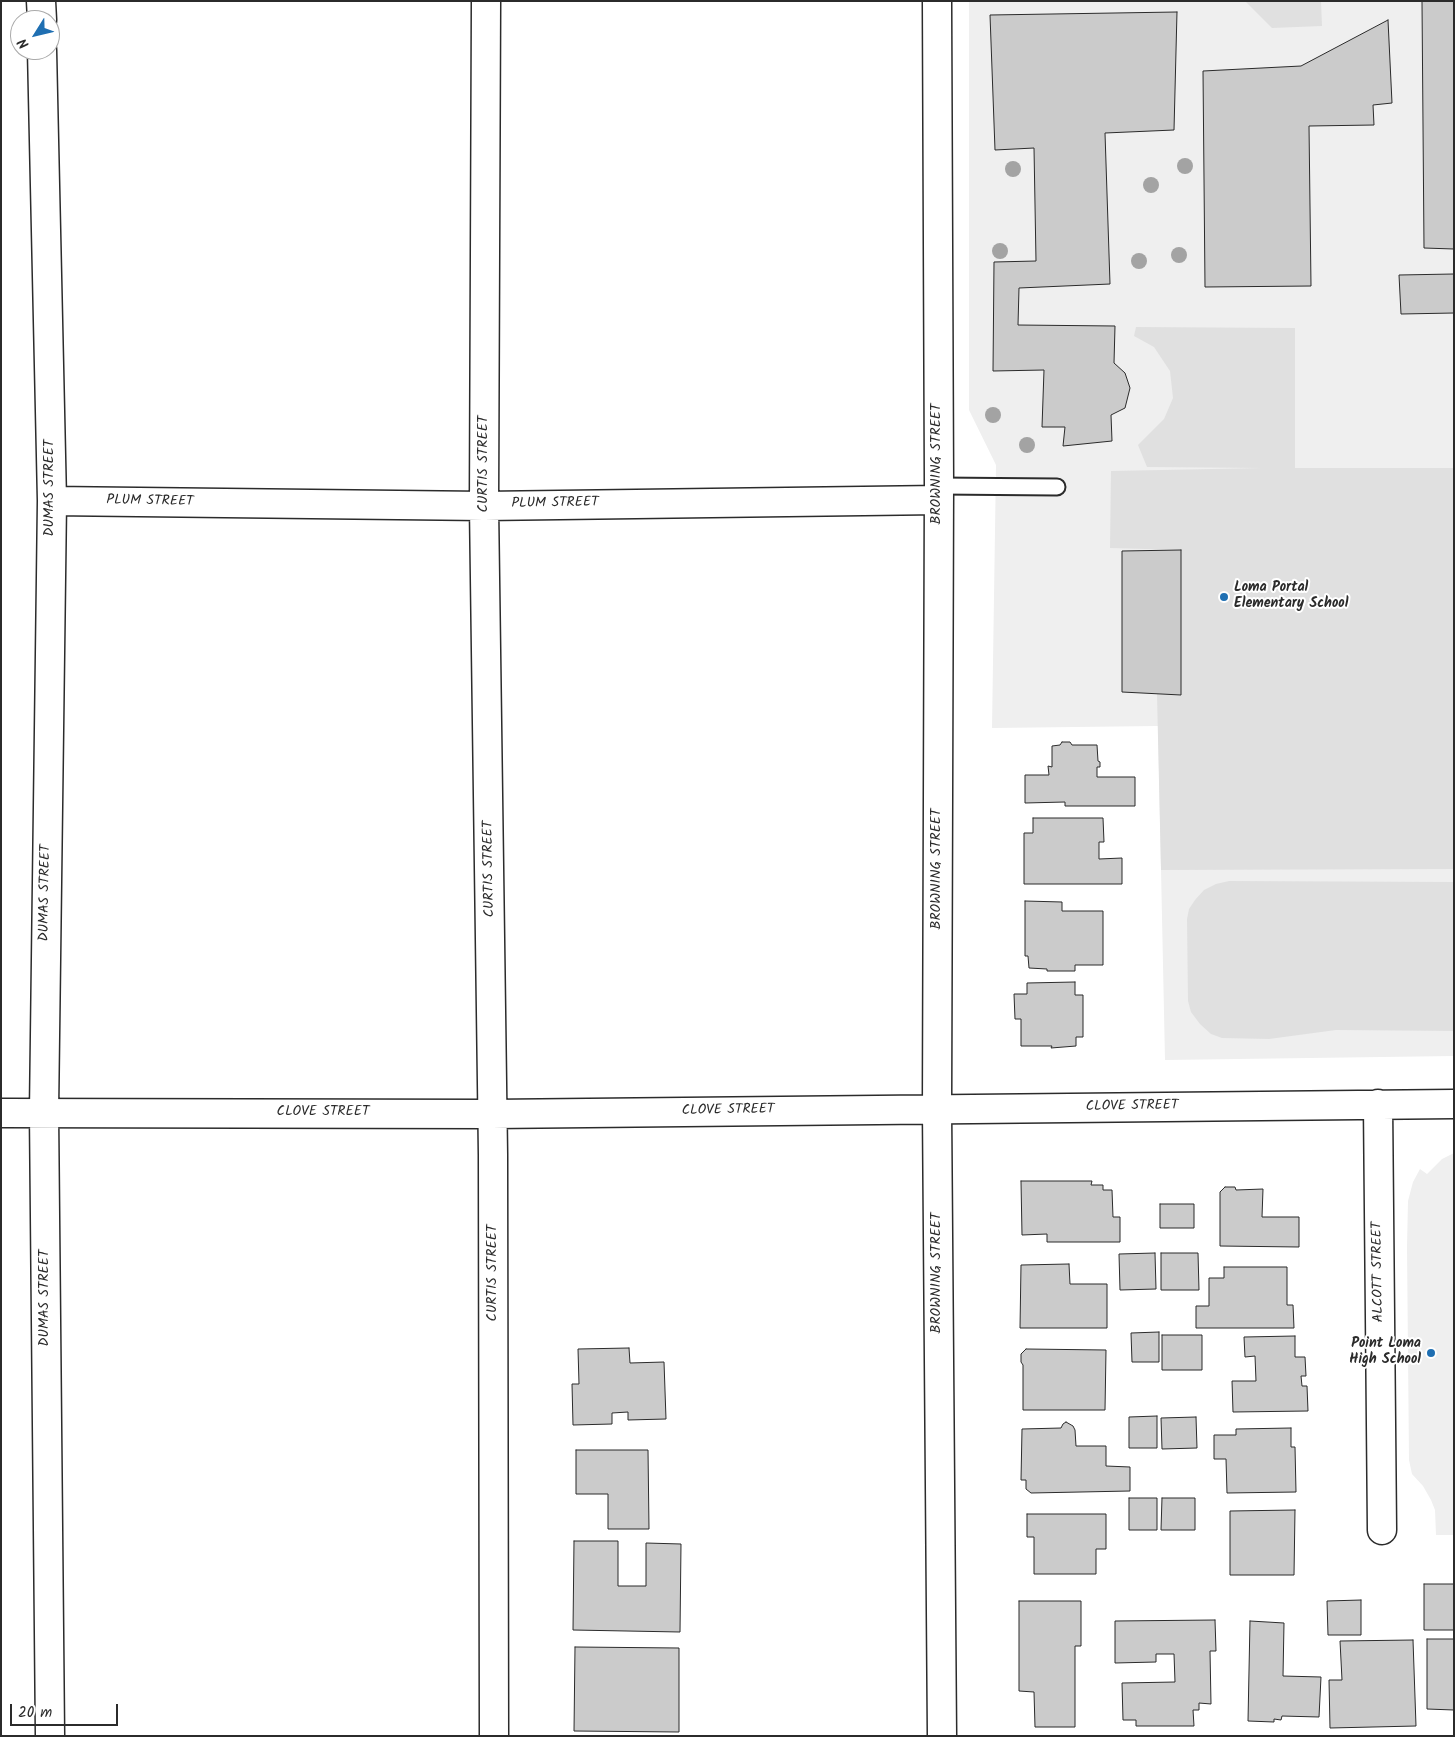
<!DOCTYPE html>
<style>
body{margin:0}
#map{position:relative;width:1455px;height:1737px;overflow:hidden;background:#fff;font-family:Kalam,sans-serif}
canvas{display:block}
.frame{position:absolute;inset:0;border:2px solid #2b2b2b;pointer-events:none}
.north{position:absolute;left:10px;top:10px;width:50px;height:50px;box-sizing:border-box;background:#fff;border:1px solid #aaa;border-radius:50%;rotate:234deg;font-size:14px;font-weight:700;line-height:20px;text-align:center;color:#2b2b2b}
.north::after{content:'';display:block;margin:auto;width:18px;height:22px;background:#1f6fb2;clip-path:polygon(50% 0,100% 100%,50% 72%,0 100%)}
.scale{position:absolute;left:10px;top:1704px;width:108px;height:22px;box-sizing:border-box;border:2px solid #2b2b2b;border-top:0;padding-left:6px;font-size:15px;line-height:18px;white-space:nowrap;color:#2b2b2b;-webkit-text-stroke:4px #fff;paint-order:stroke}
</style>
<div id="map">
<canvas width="1455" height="1737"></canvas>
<div class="frame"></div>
<div class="north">N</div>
<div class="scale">20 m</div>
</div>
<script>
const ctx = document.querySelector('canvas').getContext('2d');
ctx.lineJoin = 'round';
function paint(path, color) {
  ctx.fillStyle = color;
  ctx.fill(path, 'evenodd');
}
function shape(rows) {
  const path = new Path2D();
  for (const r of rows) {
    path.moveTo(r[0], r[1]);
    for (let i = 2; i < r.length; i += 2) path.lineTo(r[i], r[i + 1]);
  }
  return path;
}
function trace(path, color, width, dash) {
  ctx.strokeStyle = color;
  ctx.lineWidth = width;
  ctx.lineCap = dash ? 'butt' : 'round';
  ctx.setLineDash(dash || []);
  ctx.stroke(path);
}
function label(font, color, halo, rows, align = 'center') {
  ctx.font = font + ' Kalam,sans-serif';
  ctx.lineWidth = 4;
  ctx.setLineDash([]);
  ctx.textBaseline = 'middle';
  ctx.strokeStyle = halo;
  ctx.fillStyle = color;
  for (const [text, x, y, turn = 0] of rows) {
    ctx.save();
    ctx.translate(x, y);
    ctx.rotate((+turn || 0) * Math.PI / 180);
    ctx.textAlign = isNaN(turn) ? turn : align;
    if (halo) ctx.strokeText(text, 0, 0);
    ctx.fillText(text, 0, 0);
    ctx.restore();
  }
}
paint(shape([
 [969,1,1454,1,1454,1056,1165,1060,1158,726,992,728,996,465,969,410],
 [1454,1153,1454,1535,1436,1535,1435,1510,1431,1500,1423,1486,1412,1474,1409,1460,1407,1247,1408,1201,1413,1182,1420,1169,1427,1174,1442,1159]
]), '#efefef');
paint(shape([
 [1245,1,1321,1,1322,26,1272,28],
 [1136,327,1295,328,1295,468,1454,468,1454,869,1161,870,1157,694,1181,695,1181,550,1110,548,1111,471,1262,468,1147,467,1138,445,1164,419,1173,398,1170,371,1154,347,1134,336],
 [1229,881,1454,882,1454,1031,1336,1030,1269,1039,1222,1038,1211,1034,1200,1024,1191,1012,1188,1001,1187,919,1189,909,1195,900,1204,890,1216,884]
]), '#e0e0e0');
const building = shape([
 [1422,1,1454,1,1454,249,1424,248,1422,1],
 [1177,12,1174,130,1105,133,1110,284,1019,288,1018,325,1115,326,1114,363,1125,373,1130,388,1125,408,1111,415,1112,441,1063,446,1065,427,1042,427,1044,370,993,371,994,262,1036,261,1034,148,995,150,990,15,1177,12],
 [1388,20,1392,103,1373,105,1374,125,1309,126,1311,286,1205,287,1203,71,1301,66,1388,20],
 [1454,274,1454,313,1401,314,1399,275,1454,274],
 [1181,550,1181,695,1122,692,1122,551,1181,550],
 [1062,742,1070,742,1072,745,1097,745,1098,761,1100,762,1100,767,1097,767,1097,777,1135,777,1135,806,1065,806,1065,802,1025,803,1025,775,1049,775,1048,766,1052,767,1052,746,1060,745,1062,742],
 [1033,818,1103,818,1104,842,1099,842,1099,859,1122,858,1122,884,1024,884,1024,833,1033,833,1033,818],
 [1025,901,1062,902,1062,911,1103,911,1103,965,1075,965,1075,971,1047,971,1047,969,1029,968,1028,956,1025,956,1025,901],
 [1075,982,1075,995,1083,995,1083,1037,1076,1037,1076,1046,1051,1048,1052,1046,1021,1046,1021,1019,1015,1019,1014,994,1027,994,1027,983,1075,982],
 [1021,1181,1092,1181,1091,1185,1103,1185,1103,1190,1112,1190,1113,1217,1120,1217,1120,1242,1047,1242,1047,1234,1022,1235,1021,1181],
 [1225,1187,1235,1187,1236,1190,1263,1189,1262,1217,1299,1217,1299,1247,1220,1246,1220,1192,1225,1187],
 [1160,1204,1194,1204,1194,1228,1160,1228,1160,1204],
 [1155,1253,1156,1289,1120,1290,1119,1254,1155,1253],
 [1161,1253,1198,1253,1199,1290,1161,1290,1161,1253],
 [1069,1264,1070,1284,1107,1284,1107,1328,1020,1328,1021,1265,1069,1264],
 [1224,1267,1287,1267,1287,1305,1293,1305,1294,1328,1196,1328,1196,1306,1209,1306,1209,1278,1224,1278,1224,1267],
 [1159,1332,1159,1362,1132,1362,1131,1333,1159,1332],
 [1162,1335,1202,1335,1202,1370,1162,1370,1162,1335],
 [1295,1336,1295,1357,1305,1357,1306,1376,1301,1376,1302,1386,1307,1386,1308,1411,1233,1412,1232,1381,1256,1381,1255,1356,1245,1357,1244,1337,1295,1336],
 [629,1348,630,1363,664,1362,666,1419,628,1420,628,1412,612,1413,612,1424,573,1425,572,1384,579,1384,578,1349,629,1348],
 [1026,1349,1106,1350,1105,1410,1023,1410,1023,1365,1021,1362,1021,1354,1026,1349],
 [1157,1416,1157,1448,1129,1448,1129,1417,1157,1416],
 [1196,1417,1197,1448,1162,1449,1161,1418,1196,1417],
 [1066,1422,1073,1426,1075,1430,1076,1446,1106,1446,1106,1466,1130,1467,1130,1491,1031,1493,1026,1489,1026,1480,1021,1480,1022,1429,1061,1428,1063,1424,1066,1422],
 [1291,1428,1291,1447,1295,1447,1296,1492,1227,1493,1226,1459,1214,1459,1214,1435,1236,1435,1236,1429,1291,1428],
 [576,1450,648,1450,649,1529,608,1529,608,1494,576,1494,576,1450],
 [1129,1498,1157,1498,1157,1530,1129,1530,1129,1498],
 [1162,1498,1195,1498,1195,1530,1161,1530,1162,1498],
 [1295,1510,1294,1575,1230,1575,1230,1511,1295,1510],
 [1027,1514,1106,1514,1106,1549,1096,1549,1096,1574,1034,1574,1034,1537,1027,1537,1027,1514],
 [574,1541,618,1541,618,1586,646,1586,646,1543,681,1544,680,1632,573,1630,574,1541],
 [1424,1584,1454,1584,1454,1630,1424,1630,1424,1584],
 [1361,1600,1361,1635,1328,1635,1327,1601,1361,1600],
 [1019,1601,1081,1601,1081,1646,1075,1646,1075,1727,1035,1727,1034,1692,1019,1691,1019,1601],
 [1215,1620,1216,1651,1210,1651,1211,1704,1199,1703,1199,1710,1193,1710,1194,1726,1136,1726,1136,1720,1123,1720,1122,1683,1175,1682,1174,1654,1156,1654,1156,1662,1115,1663,1115,1621,1215,1620],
 [1250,1621,1284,1623,1283,1676,1321,1677,1319,1717,1282,1716,1281,1720,1274,1719,1274,1722,1248,1721,1250,1621],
 [1427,1639,1454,1639,1454,1710,1427,1709,1427,1639],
 [1413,1640,1416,1726,1330,1728,1329,1680,1342,1680,1340,1641,1413,1640],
 [575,1647,679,1648,679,1732,574,1731,575,1647]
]);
paint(building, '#cbcbcb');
trace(building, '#2b2b2b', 1);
const lane = shape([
 [939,486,1057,487]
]);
const street = shape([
 [41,1,42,20],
 [486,1,484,506,493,1155,494,1736],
 [937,1,939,486,937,1109,942,1736],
 [42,50,52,501,44,1112,50,1736],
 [52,501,484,506,939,500],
 [1378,1104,1382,1530],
 [1,1113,492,1114,1454,1104]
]);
trace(lane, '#2b2b2b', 19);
trace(street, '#2b2b2b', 31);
trace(lane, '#fff', 15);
trace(street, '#fff', 28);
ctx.fillStyle = '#a3a3a3';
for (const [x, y] of [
 [1185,166],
 [1013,169],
 [1151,185],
 [1000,251],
 [1179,255],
 [1139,261],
 [993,415],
 [1027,445]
]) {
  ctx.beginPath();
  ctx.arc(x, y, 8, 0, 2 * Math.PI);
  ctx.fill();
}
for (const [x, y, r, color] of [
 [1224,597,5,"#1f6fb2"],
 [1431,1353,5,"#1f6fb2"]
]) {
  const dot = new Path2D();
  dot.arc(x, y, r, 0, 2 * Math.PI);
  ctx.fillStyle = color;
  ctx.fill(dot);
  trace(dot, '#fff', 2);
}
label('14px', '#2b2b2b', '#fff', [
 ["CURTIS STREET",485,464,-90],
 ["BROWNING STREET",938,464,-90],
 ["DUMAS STREET",51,488,-90],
 ["PLUM STREET",150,502,1],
 ["PLUM STREET",555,504,-1],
 ["CURTIS STREET",490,869,-91],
 ["BROWNING STREET",938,869,-90],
 ["DUMAS STREET",46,893,-89],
 ["CLOVE STREET",1132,1107,-1],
 ["CLOVE STREET",728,1111,-1],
 ["CLOVE STREET",323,1113],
 ["ALCOTT STREET",1379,1272,-91],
 ["CURTIS STREET",494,1273,-90],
 ["BROWNING STREET",938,1273,-90],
 ["DUMAS STREET",46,1298,-90]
]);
label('bold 14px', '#2b2b2b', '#fff', [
 ["Loma Portal",1234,589],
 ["Elementary School",1234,605],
 ["Point Loma",1421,1345,"right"],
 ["High School",1421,1361,"right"]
], 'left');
</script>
